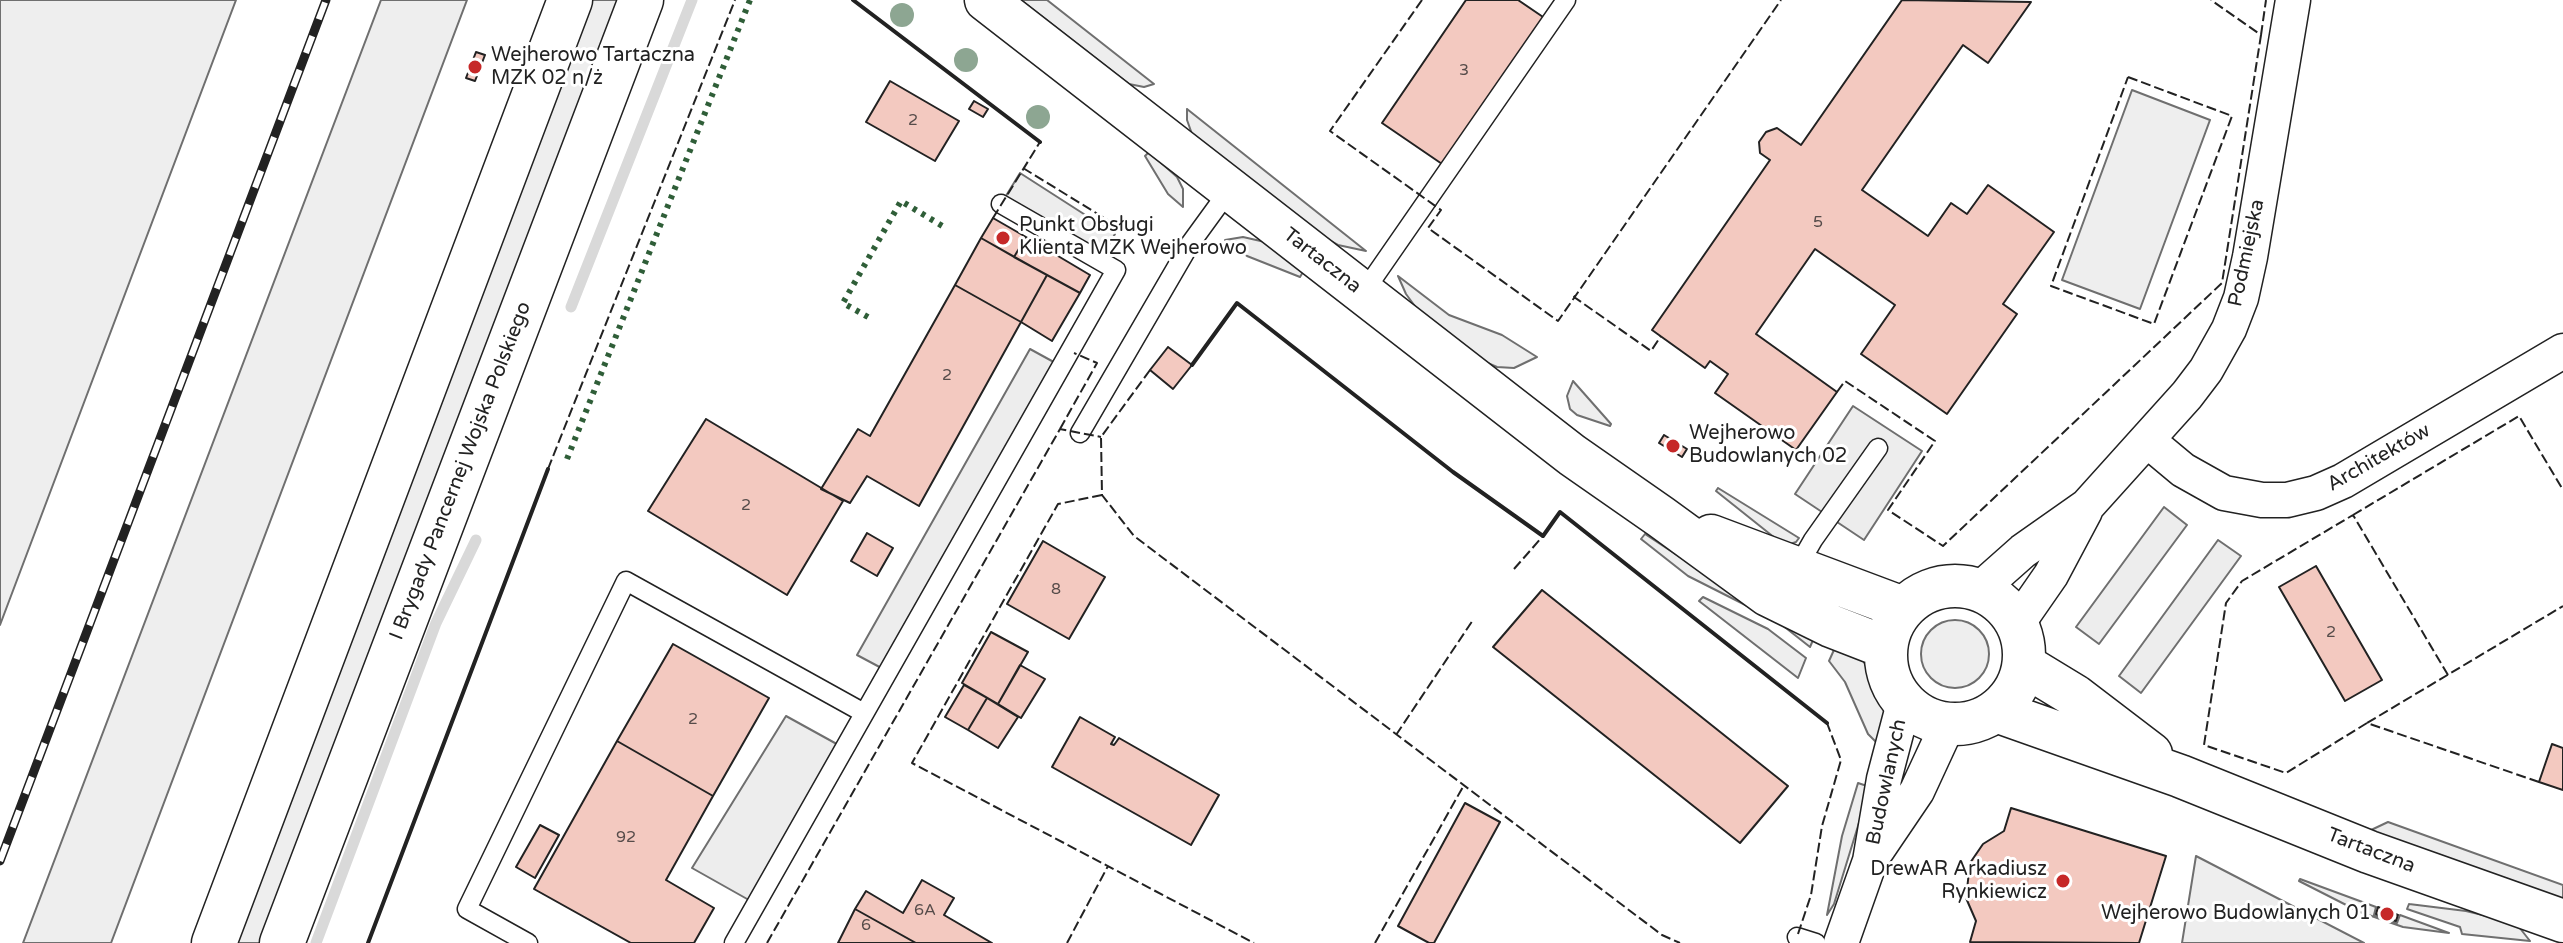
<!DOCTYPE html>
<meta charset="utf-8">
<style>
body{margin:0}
canvas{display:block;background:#fff}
</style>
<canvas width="2563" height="943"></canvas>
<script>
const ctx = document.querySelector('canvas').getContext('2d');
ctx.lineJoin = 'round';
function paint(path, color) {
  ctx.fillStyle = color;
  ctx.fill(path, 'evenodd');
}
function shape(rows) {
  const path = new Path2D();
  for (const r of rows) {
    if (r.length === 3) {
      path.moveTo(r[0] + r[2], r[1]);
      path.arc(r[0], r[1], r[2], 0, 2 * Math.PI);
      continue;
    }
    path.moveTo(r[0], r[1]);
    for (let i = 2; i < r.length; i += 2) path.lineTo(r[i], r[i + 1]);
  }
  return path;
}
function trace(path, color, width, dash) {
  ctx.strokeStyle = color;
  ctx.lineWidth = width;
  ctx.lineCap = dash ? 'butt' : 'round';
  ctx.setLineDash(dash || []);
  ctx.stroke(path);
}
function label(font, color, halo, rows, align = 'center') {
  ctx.font = font + ' "Varela Round",sans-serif';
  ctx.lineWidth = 6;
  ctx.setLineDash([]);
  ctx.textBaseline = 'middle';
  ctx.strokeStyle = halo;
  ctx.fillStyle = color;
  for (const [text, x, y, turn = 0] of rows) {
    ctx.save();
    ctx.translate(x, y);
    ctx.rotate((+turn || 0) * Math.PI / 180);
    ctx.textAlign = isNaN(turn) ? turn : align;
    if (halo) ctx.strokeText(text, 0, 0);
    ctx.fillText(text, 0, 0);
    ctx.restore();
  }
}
const green = shape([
 [0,0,236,0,0,625,0,0],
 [381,0,467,0,111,943,23,943,381,0],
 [590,0,621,0,265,943,235,943,590,0],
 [1021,0,1047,0,1154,84,1144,87,1129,84,1021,0],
 [2132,90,2210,120,2140,309,2062,280,2132,90],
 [1187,109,1366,251,1338,245,1323,237,1192,134,1187,120,1187,109],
 [1149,152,1177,177,1183,189,1183,207,1168,194,1145,156,1149,152],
 [1243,237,1265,242,1303,272,1300,277,1247,256,1225,240,1243,237],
 [1398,276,1449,315,1502,335,1537,357,1514,368,1497,367,1483,361,1417,309,1406,294,1398,276],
 [1573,381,1611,424,1610,426,1577,415,1570,409,1567,396,1573,381],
 [1718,488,1799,538,1796,542,1785,546,1716,491,1718,488],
 [1645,534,1686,561,1817,631,1810,647,1777,621,1688,576,1641,539,1645,534],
 [1703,597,1768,629,1806,658,1798,678,1699,601,1703,597],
 [1955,654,34],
 [1838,641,1862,658,1882,699,1886,722,1878,744,1868,734,1845,682,1829,661,1838,641],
 [1858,783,1870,787,1834,904,1827,915,1842,836,1858,783],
 [2196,856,2364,943,2182,943,2196,856],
 [2300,879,2376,907,2374,915,2397,923,2400,915,2449,933,2403,927,2360,912,2299,881,2300,879],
 [2409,904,2466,911,2499,919,2519,927,2530,941,2462,934,2460,927,2407,909,2409,904]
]);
paint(green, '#eee');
trace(green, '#6f6f6f', 2);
const parking = shape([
 [1020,173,1115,234,1100,260,1001,204,1020,173],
 [1030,349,1061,366,887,671,857,655,1030,349],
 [1853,406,1922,451,1864,540,1795,494,1853,406],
 [2164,507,2187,525,2099,644,2076,627,2164,507],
 [2218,540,2241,556,2141,693,2119,676,2218,540],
 [786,716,844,748,756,904,692,868,786,716],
 [2388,822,2563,885,2563,900,2369,831,2388,822]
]);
paint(parking, '#ededed');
trace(parking, '#6f6f6f', 2);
trace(shape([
 [571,307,692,0],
 [316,943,436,623,476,540]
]), '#d9d9d9', 11);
const building = shape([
 [1466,0,1518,0,1546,19,1445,166,1382,123,1466,0],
 [1902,0,2031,2,1988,63,1963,45,1862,190,1928,236,1951,203,1967,214,1988,185,2054,232,2003,304,2017,314,1947,414,1861,354,1895,305,1815,249,1756,334,1837,392,1796,450,1715,393,1728,374,1710,361,1705,368,1652,330,1770,160,1760,153,1759,142,1766,132,1777,128,1801,145,1902,0],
 [476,52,485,55,475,81,466,78,476,52],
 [890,81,959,121,935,161,866,122,890,81],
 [974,101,988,109,983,117,969,109,974,101],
 [993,218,1026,237,1014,257,981,238,993,218],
 [1026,237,1090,275,1080,293,1014,257,1026,237],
 [981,238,1047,275,1021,322,955,285,981,238],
 [1047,275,1080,293,1052,341,1021,322,1047,275],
 [955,285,1021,322,919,506,867,476,850,503,821,489,858,429,870,436,955,285],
 [1168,347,1192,365,1173,389,1150,370,1168,347],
 [706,419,843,501,787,595,648,511,706,419],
 [1664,435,1687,449,1682,457,1659,443,1664,435],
 [867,533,893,548,877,576,851,561,867,533],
 [1043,541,1105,577,1069,639,1007,604,1043,541],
 [2316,566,2382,680,2345,701,2279,587,2316,566],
 [1542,590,1788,786,1740,843,1493,647,1542,590],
 [991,632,1028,652,998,704,962,683,991,632],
 [673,644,769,698,713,796,617,741,673,644],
 [1020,665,1045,679,1021,718,998,704,1020,665],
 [964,685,987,698,968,730,945,717,964,685],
 [987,698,1018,717,998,748,968,730,987,698],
 [1080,717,1115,737,1111,744,1114,745,1119,738,1219,795,1191,845,1052,767,1080,717],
 [617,741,713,796,666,880,714,908,694,943,631,943,534,889,617,741],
 [2552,744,2563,748,2563,790,2539,782,2552,744],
 [1465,803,1500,822,1434,943,1429,943,1398,926,1465,803],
 [2011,808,2166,856,2139,943,1970,942,1976,921,1966,898,1970,863,1983,844,2004,831,2011,808],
 [540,825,559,835,535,878,516,867,540,825],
 [922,880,954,898,944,915,992,943,916,943,855,909,866,891,903,913,922,880],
 [2378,907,2398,915,2396,921,2376,914,2378,907],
 [855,909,916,943,838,943,855,909]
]);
paint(building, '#f3c9c0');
trace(building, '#222', 2);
const service = shape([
 [1363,293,1566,0],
 [1080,433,1190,244,1230,189],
 [1797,568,1813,540,1878,448],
 [1797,937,1816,943],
 [528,943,467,909,626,581,864,713],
 [734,943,1116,270,1001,204]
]);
const minor = shape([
 [2147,440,2183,470,2224,493,2262,500,2287,500,2316,493,2343,481,2563,351],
 [1979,590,2023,551,2087,506,2187,395,2206,370,2229,329,2241,298,2250,257,2293,0],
 [2017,624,2051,575,2085,511],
 [1877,850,1917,791,1948,724],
 [1841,943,1870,861,1884,779,1904,703]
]);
const tertiary = shape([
 [986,0,1572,455,1661,517,1768,595,1831,626,1885,647],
 [1711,536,1903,608],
 [1955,655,69],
 [2024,665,2075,696,2151,754],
 [1996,711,2180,776,2369,852,2563,921]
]);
const primary = shape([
 [214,943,570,0],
 [282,943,641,0]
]);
trace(service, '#222', 21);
trace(minor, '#222', 37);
trace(tertiary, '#222', 45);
trace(primary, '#222', 47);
trace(service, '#fff', 18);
trace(minor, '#fff', 34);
trace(tertiary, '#fff', 42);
trace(primary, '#fff', 44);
const rail = shape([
 [0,861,326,0]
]);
trace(rail, '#222', 9);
trace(rail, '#fff', 6, [18]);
trace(shape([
 [868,317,843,303,901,201,944,227],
 [567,459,750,0]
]), '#2f5e38', 6, [4, 6]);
trace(shape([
 [1422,0,1330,131,1441,210,1428,228,1558,321,1781,0],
 [2261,35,2266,0],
 [2128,77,2232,116,2154,324,2051,286,2128,77],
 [1023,168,1119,227],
 [993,218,1040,142],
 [1575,296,1574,297,1651,351,1661,336],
 [1150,370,1101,437,1102,495,1134,536,1662,935,1680,943],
 [1837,392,1845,381,1935,441,1888,510,1943,546,2222,283,2261,35,2211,0],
 [1060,429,1097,363,1074,353],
 [548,469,735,0],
 [1102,495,1058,504,912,763,1254,943],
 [2353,515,2519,416,2563,490],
 [1514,569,1543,536],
 [2367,723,2286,773,2204,745,2226,603,2242,581,2353,515,2448,675],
 [1396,735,1473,620],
 [2539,782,2367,723,2563,606],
 [1798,934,1811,895,1822,826,1841,760,1827,723],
 [767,943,1060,429,1101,437],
 [1067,943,1108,866],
 [1375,943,1464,785]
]), '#222', 2, [10, 4]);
trace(shape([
 [853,0,1040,142],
 [1192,365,1237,303,1453,472,1543,536,1560,512,1827,723],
 [368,943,548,469]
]), '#222', 4);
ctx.fillStyle = '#8da692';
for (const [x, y] of [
 [902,15],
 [966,60],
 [1038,117]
]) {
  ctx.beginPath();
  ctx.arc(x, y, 12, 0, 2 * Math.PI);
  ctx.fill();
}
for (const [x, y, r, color] of [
 [475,67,8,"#c62828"],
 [1003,238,8,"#c62828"],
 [1673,446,8,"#c62828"],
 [2063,881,8,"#c62828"],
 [2387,914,8,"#c62828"]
]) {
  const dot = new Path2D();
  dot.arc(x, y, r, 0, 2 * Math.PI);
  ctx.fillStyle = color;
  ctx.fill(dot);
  trace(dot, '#fff', 3);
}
label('16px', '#564c4a', null, [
 ["3",1464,71],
 ["2",913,121],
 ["5",1818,223],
 ["2",947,376],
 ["2",746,506],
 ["8",1056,590],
 ["2",2331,633],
 ["2",693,720],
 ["92",626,838],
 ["6A",925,911],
 ["6",866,926]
]);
label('20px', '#222', '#fff', [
 ["Wejherowo Tartaczna",491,56],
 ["MZK 02 n/ż",491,79],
 ["Punkt Obsługi",1019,226],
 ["Klienta MZK Wejherowo",1019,249],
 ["Wejherowo",1689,434],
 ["Budowlanych 02",1689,457],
 ["DrewAR Arkadiusz",2047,870,"right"],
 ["Rynkiewicz",2047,893,"right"],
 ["Wejherowo Budowlanych 01",2371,914,"right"]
], 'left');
label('20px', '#222', '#fff', [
 ["Podmiejska",2247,253,-78],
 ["Tartaczna",1322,261,38],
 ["Architektów",2379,458,-30],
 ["I Brygady Pancernej Wojska Polskiego",461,471,-69],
 ["Budowlanych",1887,782,-78],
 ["Tartaczna",2371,851,21]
]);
</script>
